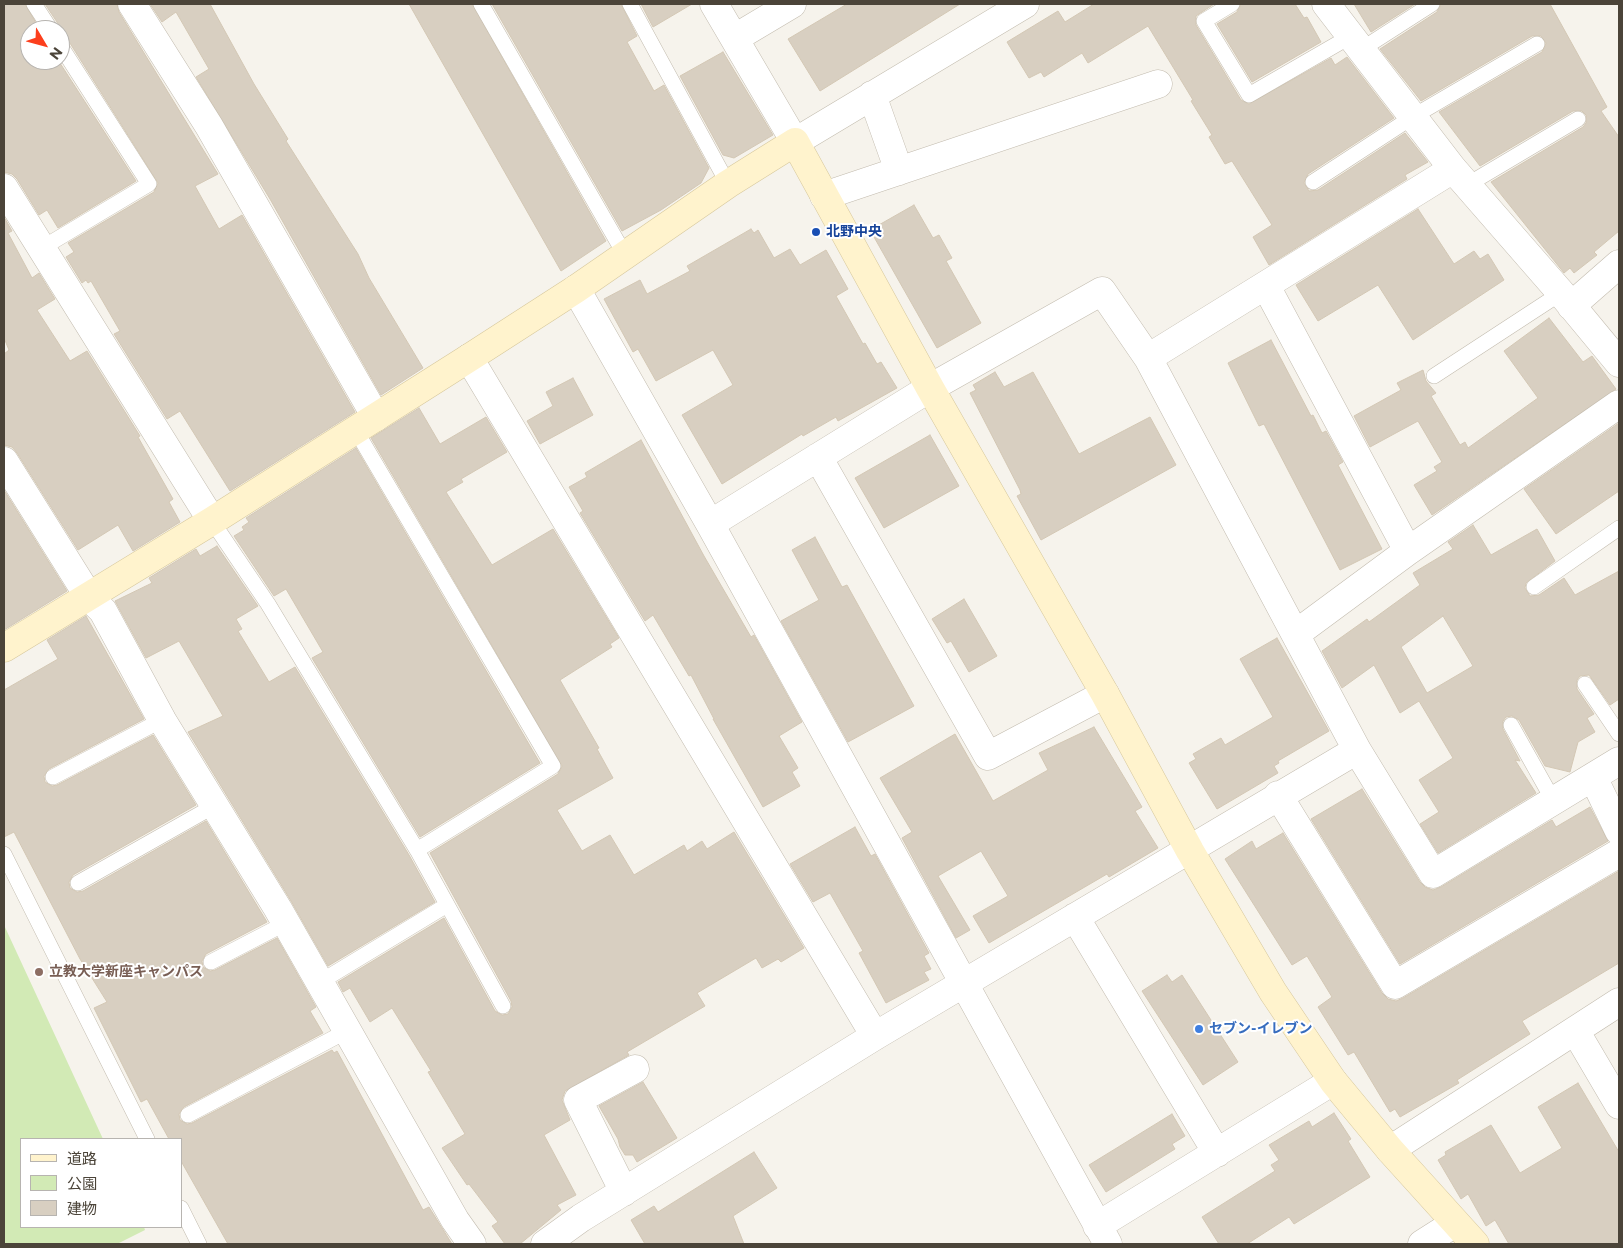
<!DOCTYPE html>
<meta charset="utf-8">
<style>
body{margin:0}
#map{position:relative;width:1623px;height:1248px;overflow:hidden;background:#f6f3ec;font-family:Montserrat,"Noto Sans JP",sans-serif}
canvas{display:block}
.frame{position:absolute;inset:0;border:5px solid #4b4439;pointer-events:none}
.legend{position:absolute;left:20px;top:1138px;width:162px;height:90px;box-sizing:border-box;background:#fff;border:1px solid #b7b4b0;margin:0;padding:6px 9px;list-style:none;font-size:15px;color:#4b4439}
.legend li{display:flex;align-items:center;gap:10px;height:25px}
.legend b{width:25px;border:1px solid #b7b4b0}
.north{position:absolute;left:20px;top:20px;width:50px;height:50px;box-sizing:border-box;background:#fff;border:1px solid #b7b4b0;border-radius:50%;rotate:127deg;font-size:14px;font-weight:700;line-height:20px;text-align:center;color:#4b4439}
.north::after{content:'';display:block;margin:auto;width:18px;height:22px;background:#fc3f1d;clip-path:polygon(50% 0,100% 100%,50% 72%,0 100%)}
</style>
<div id="map">
<canvas width="1623" height="1248"></canvas>
<div class="frame"></div>
<ul class="legend">
<li><b style="height:6px;background:#fff3cd"></b>道路</li>
<li><b style="height:14px;background:#d2eab5"></b>公園</li>
<li><b style="height:14px;background:#d8cfc1"></b>建物</li>
</ul>
<div class="north">N</div>
</div>
<script>
const ctx = document.querySelector('canvas').getContext('2d');
ctx.lineJoin = 'round';
function paint(path, color) {
  ctx.fillStyle = color;
  ctx.fill(path, 'evenodd');
}
function shape(rows) {
  const path = new Path2D();
  for (const r of rows) {
    path.moveTo(r[0], r[1]);
    for (let i = 2; i < r.length; i += 2) path.lineTo(r[i], r[i + 1]);
  }
  return path;
}
function trace(path, color, width, dash) {
  ctx.strokeStyle = color;
  ctx.lineWidth = width;
  ctx.lineCap = dash ? 'butt' : 'round';
  ctx.setLineDash(dash || []);
  ctx.stroke(path);
}
function label(font, color, halo, rows, align = 'center') {
  ctx.font = font + ' Montserrat,"Noto Sans JP",sans-serif';
  ctx.lineWidth = 4;
  ctx.setLineDash([]);
  ctx.textBaseline = 'middle';
  ctx.strokeStyle = halo;
  ctx.fillStyle = color;
  for (const [text, x, y, turn = 0] of rows) {
    ctx.save();
    ctx.translate(x, y);
    ctx.rotate((+turn || 0) * Math.PI / 180);
    ctx.textAlign = isNaN(turn) ? turn : align;
    if (halo) ctx.strokeText(text, 0, 0);
    ctx.fillText(text, 0, 0);
    ctx.restore();
  }
}
paint(shape([
 [4,925,103,1139,21,1139,21,1227,144,1227,145,1230,117,1244,4,1244]
]), '#d2eab5');
const building = shape([
 [4,4,25,4,40,30,30,30,30,60,58,60,136,181,58,228,47,210,39,215,17,179,12,174,4,172,4,4],
 [45,4,117,4,119,12,218,174,195,186,219,229,242,215,355,412,230,491,180,411,167,419,114,334,120,331,91,281,88,283,86,280,82,283,66,257,74,252,68,243,154,192,158,183,68,40,60,36,59,25,45,4],
 [150,4,210,4,254,84,288,139,286,141,358,254,369,278,423,368,381,395,270,199,196,77,209,69,176,12,162,22,150,4],
 [409,4,472,4,606,241,561,271,409,4],
 [492,4,621,4,637,36,627,42,654,91,664,85,709,168,701,183,661,210,622,231,492,4],
 [641,4,692,4,653,27,641,4],
 [847,4,960,4,820,91,788,39,847,4],
 [1094,4,1214,4,1196,16,1196,25,1241,100,1249,104,1331,58,1335,65,1347,57,1394,118,1308,174,1304,183,1309,191,1318,190,1405,133,1428,162,1405,175,1407,179,1269,265,1253,237,1272,225,1232,161,1225,164,1209,137,1212,135,1191,101,1193,100,1148,26,1088,63,1082,53,1044,77,1041,72,1029,78,1007,42,1058,11,1065,22,1094,4],
 [1241,4,1295,4,1304,18,1307,17,1321,42,1252,82,1217,24,1237,12,1241,4],
 [1354,4,1415,4,1371,32,1354,4],
 [1441,4,1550,4,1607,107,1601,111,1619,137,1619,231,1594,252,1597,255,1574,273,1570,268,1564,273,1491,182,1583,127,1586,123,1586,115,1582,111,1573,111,1480,166,1439,112,1542,52,1546,43,1541,36,1532,36,1421,101,1380,49,1437,12,1441,4],
 [723,52,773,135,734,158,723,155,680,76,723,52],
 [914,205,933,238,939,235,952,258,946,261,981,323,937,348,870,230,914,205],
 [1418,209,1454,264,1474,251,1480,259,1488,254,1504,280,1413,340,1378,285,1318,321,1296,285,1418,209],
 [4,217,12,231,8,233,32,278,39,273,55,299,37,310,70,361,87,351,140,436,138,437,143,446,173,499,169,502,180,522,133,551,118,525,78,550,17,453,12,447,4,445,4,354,9,350,4,338,4,217],
 [751,229,754,233,758,230,774,258,790,249,800,265,826,250,848,289,836,296,863,344,865,343,877,364,881,362,897,388,838,421,836,417,803,436,802,434,722,484,682,415,733,385,713,350,656,381,638,349,633,352,604,299,640,280,647,294,690,271,687,266,751,229],
 [1549,318,1583,362,1592,356,1616,389,1432,515,1414,485,1437,471,1434,467,1442,462,1418,421,1370,447,1354,416,1401,390,1397,383,1423,370,1426,381,1436,393,1431,396,1460,445,1465,442,1468,448,1538,398,1504,351,1549,318],
 [1271,340,1311,416,1313,415,1322,433,1326,431,1343,462,1338,465,1382,549,1340,570,1264,424,1259,426,1228,363,1271,340],
 [995,372,1004,387,1033,372,1079,454,1150,417,1176,465,1041,540,1017,496,1021,494,1020,490,970,393,976,390,973,385,995,372],
 [573,378,593,415,540,444,527,421,553,406,546,392,573,378],
 [419,408,440,444,486,417,507,452,461,479,463,482,446,492,492,565,553,529,619,638,610,644,612,647,560,680,599,748,597,749,613,778,557,810,582,851,610,835,634,875,684,845,687,851,702,841,707,849,734,832,804,948,781,962,778,959,762,968,756,958,697,993,705,1006,627,1052,629,1055,565,1091,562,1100,570,1120,544,1135,576,1195,557,1205,561,1210,520,1244,505,1244,492,1226,498,1222,469,1184,467,1185,442,1148,465,1134,428,1072,431,1071,392,1008,370,1022,350,988,343,992,338,982,444,918,495,1011,502,1015,508,1014,512,1007,511,1001,430,853,558,774,562,766,371,438,419,408],
 [1619,423,1619,491,1556,534,1524,489,1619,423],
 [930,435,959,486,884,528,855,478,930,435],
 [641,440,704,556,751,637,754,635,802,722,779,736,798,768,792,772,800,786,763,807,713,719,714,719,691,675,689,676,653,615,645,621,580,513,583,511,569,487,587,477,585,473,641,440],
 [356,448,540,763,420,837,312,658,323,652,286,589,274,596,234,536,244,530,242,527,249,522,246,518,356,448],
 [4,490,67,591,4,630,4,490],
 [1473,525,1491,555,1537,529,1555,561,1526,583,1525,588,1530,596,1539,595,1564,578,1575,595,1619,571,1619,699,1610,705,1589,675,1580,676,1577,680,1577,689,1594,714,1587,718,1595,732,1578,742,1570,772,1545,766,1519,720,1512,716,1506,717,1503,721,1503,729,1520,761,1515,760,1536,793,1438,853,1420,824,1439,812,1419,780,1453,758,1419,701,1400,713,1374,665,1342,688,1322,651,1367,619,1369,622,1420,585,1413,573,1453,549,1448,542,1473,525],
 [1443,616,1473,666,1427,693,1401,647,1443,616],
 [815,537,842,587,847,585,914,706,848,742,781,621,819,600,792,550,815,537],
 [217,546,258,606,236,619,242,629,238,631,269,682,295,667,409,855,435,902,328,966,291,901,188,732,223,716,179,641,146,658,115,601,152,583,149,578,196,549,200,556,217,546],
 [964,599,997,656,969,672,951,641,947,643,932,619,964,599],
 [86,616,144,719,49,769,44,776,45,782,52,786,57,785,153,735,196,805,73,875,69,882,70,888,77,892,83,891,206,821,267,922,206,954,202,961,203,967,210,971,215,970,277,938,316,1007,310,1011,323,1033,184,1107,179,1114,180,1120,187,1124,192,1123,332,1050,334,1053,337,1051,423,1210,429,1207,452,1244,228,1244,181,1161,181,1139,169,1139,147,1099,141,1102,94,1008,107,1002,80,959,14,832,4,837,4,690,58,659,47,640,86,616],
 [1277,638,1329,731,1278,761,1279,763,1274,766,1278,773,1217,809,1189,763,1196,759,1193,754,1221,738,1225,745,1273,717,1240,659,1277,638],
 [1094,727,1142,807,1135,811,1158,848,1109,877,1107,874,989,943,973,916,1008,896,981,851,938,876,970,930,956,938,902,838,912,832,880,778,955,734,993,801,1048,770,1039,753,1094,727],
 [1362,789,1420,882,1425,887,1433,890,1441,887,1552,820,1556,827,1590,807,1608,841,1400,964,1311,819,1362,789],
 [855,827,871,856,875,854,929,953,924,956,931,969,924,972,929,980,886,1003,859,953,863,951,830,893,813,902,790,864,855,827],
 [1283,833,1382,993,1388,999,1396,1001,1403,998,1619,871,1619,963,1522,1021,1530,1034,1457,1080,1459,1083,1400,1117,1395,1109,1390,1112,1354,1052,1348,1055,1318,1007,1332,997,1307,956,1292,965,1225,859,1252,841,1256,849,1283,833],
 [1167,975,1172,982,1182,975,1238,1062,1203,1085,1142,991,1167,975],
 [643,1082,677,1138,637,1162,633,1155,625,1155,620,1147,618,1139,599,1106,643,1082],
 [1578,1083,1619,1152,1619,1244,1509,1244,1495,1220,1486,1226,1468,1194,1461,1199,1438,1160,1446,1155,1445,1152,1491,1125,1520,1173,1562,1148,1538,1107,1578,1083],
 [1334,1113,1351,1139,1348,1141,1370,1177,1294,1224,1289,1217,1247,1244,1219,1244,1202,1217,1275,1171,1271,1165,1279,1160,1269,1145,1309,1121,1312,1127,1334,1113],
 [1172,1114,1185,1136,1172,1144,1175,1149,1106,1192,1089,1165,1172,1114],
 [754,1152,777,1188,733,1216,744,1244,645,1244,631,1220,654,1206,658,1212,754,1152]
]);
paint(building, '#d8cfc1');
trace(building, '#d3c7b4', 1);
const lane = shape([
 [34,4,51,30],
 [481,4,625,255],
 [630,4,728,184],
 [1232,4,1204,21,1249,95,1351,36],
 [1362,49,1432,4],
 [1313,182,1414,116,1537,44],
 [1467,185,1578,119],
 [42,248,149,184,60,45],
 [1434,376,1561,293],
 [355,429,553,766,417,850],
 [212,521,268,604,417,850,503,1006],
 [1534,587,1619,528],
 [1585,684,1619,734],
 [1511,725,1553,800],
 [53,777,162,720],
 [4,854,147,1139],
 [78,883,214,806],
 [211,962,286,923],
 [320,982,447,905],
 [188,1115,347,1031],
 [181,1208,199,1244]
]);
const street = shape([
 [132,4,209,126,376,417],
 [714,4,795,142,1025,4],
 [1326,4,1453,169,1561,293,1619,363],
 [735,38,792,4],
 [872,95,899,171],
 [4,188,212,521],
 [824,196,1158,84],
 [1266,286,1408,551],
 [576,289,710,524,1108,1244],
 [1571,306,1619,264],
 [469,358,875,1036],
 [1148,358,1453,169],
 [818,457,988,756,1105,694],
 [4,461,89,597,103,611,162,720,278,909,455,1220,472,1244],
 [710,524,930,388,1102,291,1148,358,1357,750,1433,874,1619,761],
 [1297,633,1408,551,1619,404],
 [1593,777,1619,831],
 [1278,795,1395,985,1619,853],
 [1075,917,1217,1153],
 [1576,1032,1619,1105],
 [1390,1150,1619,1002],
 [624,1192,578,1100,635,1069],
 [1097,1226,1333,1081],
 [545,1244,581,1218,875,1036,1357,750],
 [1422,1244,1455,1223]
]);
const secondary = shape([
 [4,648,212,521,469,358,576,289,728,184,795,142,930,388,1105,694,1190,851,1273,992,1333,1081,1390,1150,1475,1244]
]);
trace(lane, '#c2bbae', 16);
trace(street, '#c2bbae', 29);
trace(secondary, '#d6c79b', 29);
trace(lane, '#fff', 15);
trace(street, '#fff', 28);
trace(secondary, '#fff3cd', 28);
for (const [x, y, r, color] of [
 [816,232,5,"#1a4fb4"],
 [39,972,5,"#8d6e63"],
 [1199,1029,5,"#3f7fe0"]
]) {
  const dot = new Path2D();
  dot.arc(x, y, r, 0, 2 * Math.PI);
  ctx.fillStyle = color;
  ctx.fill(dot);
  trace(dot, '#fff', 2);
}
label('bold 14px', '#164399', '#fff', [
 ["北野中央",826,232]
], 'left');
label('bold 14px', '#785e54', '#fff', [
 ["立教大学新座キャンパス",49,972]
], 'left');
label('bold 14px', '#366cbe', '#fff', [
 ["セブン-イレブン",1209,1029]
], 'left');
</script>
